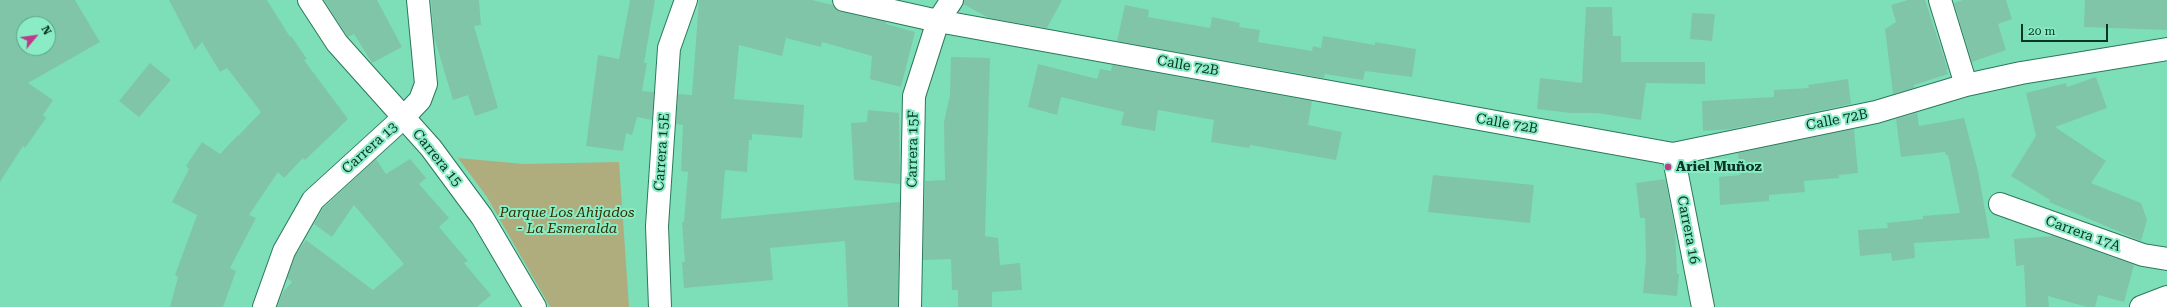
<!DOCTYPE html>
<meta charset="utf-8">
<style>
body{margin:0}
#map{position:relative;width:2167px;height:307px;overflow:hidden;background:#7ddfb8;font-family:"Roboto Serif",serif}
canvas{display:block}
.north{position:absolute;left:16px;top:16px;width:40px;height:40px;box-sizing:border-box;background:#8aecc5;border:1px solid #56a385;border-radius:50%;rotate:61deg;font-size:11px;font-weight:700;line-height:16px;text-align:center;color:#093526}
.north::after{content:'';display:block;margin:auto;width:14px;height:18px;background:#ba3d8b;clip-path:polygon(50% 0,100% 100%,50% 72%,0 100%)}
.scale{position:absolute;left:2021px;top:24px;width:87px;height:18px;box-sizing:border-box;border:2px solid #093526;border-top:0;padding-left:5px;font-size:12px;line-height:14px;white-space:nowrap;color:#093526;-webkit-text-stroke:3px #8aecc5;paint-order:stroke}
</style>
<div id="map">
<canvas width="2167" height="307"></canvas>
<div class="north">N</div>
<div class="scale">20 m</div>
</div>
<script>
const ctx = document.querySelector('canvas').getContext('2d');
ctx.lineJoin = 'round';
function paint(path, color) {
  ctx.fillStyle = color;
  ctx.fill(path, 'evenodd');
}
function shape(rows) {
  const path = new Path2D();
  for (const r of rows) {
    path.moveTo(r[0], r[1]);
    for (let i = 2; i < r.length; i += 2) path.lineTo(r[i], r[i + 1]);
  }
  return path;
}
function trace(path, color, width, dash) {
  ctx.strokeStyle = color;
  ctx.lineWidth = width;
  ctx.lineCap = dash ? 'butt' : 'round';
  ctx.setLineDash(dash || []);
  ctx.stroke(path);
}
function label(font, color, halo, rows, align = 'center') {
  ctx.font = font + ' "Roboto Serif",serif';
  ctx.lineWidth = 4;
  ctx.setLineDash([]);
  ctx.textBaseline = 'middle';
  ctx.strokeStyle = halo;
  ctx.fillStyle = color;
  for (const [text, x, y, turn = 0] of rows) {
    ctx.save();
    ctx.translate(x, y);
    ctx.rotate((+turn || 0) * Math.PI / 180);
    ctx.textAlign = isNaN(turn) ? turn : align;
    if (halo) ctx.strokeText(text, 0, 0);
    ctx.fillText(text, 0, 0);
    ctx.restore();
  }
}
paint(shape([
 [458,158,524,164,619,162,629,307,550,307,487,197]
]), '#afad7e');
paint(shape([
 [0,0,75,0,100,42,28,83,53,100,43,115,46,118,25,148,23,146,0,182],
 [24,24,48,24,48,48,24,48],
 [169,0,267,0,290,37,291,36,307,59,304,60,348,119,305,160,303,158,284,178,278,172,249,215,256,218,230,268,236,271,223,307,170,307,178,277,175,275,197,215,172,202,189,169,186,166,202,142,220,154,238,135,240,136,239,135,261,112,227,68,220,72,202,42,195,50],
 [324,0,377,0,402,47,372,63,354,34,348,37],
 [431,0,479,0,481,25,474,26,498,108,475,116,468,95,453,100,434,37],
 [630,0,655,0,644,63,647,63,642,91,654,92,652,120,637,117,632,135,626,133,623,151,586,146,598,55,619,59],
 [699,0,812,0,833,5,841,12,886,22,886,24,915,32,901,87,870,79,872,56,822,42,821,47,786,38,782,56,739,45,734,99,804,105,802,138,752,134,752,140,749,140,747,172,725,170,721,219,900,202,898,307,848,307,845,241,770,248,773,280,684,288,682,262,685,262,682,222,684,222,688,172,681,171,683,125,676,124,678,94,692,95],
 [964,0,1062,0,1047,28,989,18,963,4],
 [1908,0,1925,0,1948,70,1946,70,1948,74,1914,85,1914,88,1893,94,1885,29,1896,22,1891,5],
 [1963,0,2006,0,2012,19,1998,24,2006,50,1972,62,1954,3],
 [2085,0,2167,0,2167,30,2084,27],
 [1125,5,1149,10,1148,17,1210,28,1212,17,1240,23,1239,27,1260,30,1258,42,1312,51,1313,46,1321,48,1323,36,1375,45,1375,42,1416,49,1412,77,1365,71,1363,80,1325,74,1324,78,1117,41],
 [1586,7,1612,7,1613,36,1621,36,1621,62,1705,62,1705,84,1646,83,1641,120,1597,113,1570,113,1537,109,1540,78,1582,83],
 [1692,13,1715,14,1712,41,1690,39],
 [951,57,990,58,985,236,998,238,1000,265,1020,263,1022,290,992,292,992,307,958,307,958,290,952,290,951,259,923,260,925,181,945,180,944,122,950,95],
 [150,63,171,80,139,117,119,101],
 [1038,64,1097,79,1100,69,1111,71,1112,65,1312,101,1308,125,1342,132,1336,160,1250,145,1249,148,1211,142,1214,120,1158,110,1155,131,1121,125,1124,112,1061,97,1057,115,1028,107],
 [2096,77,2107,108,2055,127,2106,161,2091,183,2141,203,2147,220,2141,241,2049,202,2050,200,2011,176,2036,136,2026,93,2066,83,2067,87],
 [1848,79,1851,104,1731,129,1703,131,1702,101,1774,97,1774,90,1809,88,1808,85],
 [868,110,899,113,900,184,854,180,851,123,867,122],
 [1917,113,1919,126,1964,118,1978,171,1990,238,1914,243,1915,258,1892,261,1891,253,1860,256,1858,230,1888,228,1887,223,1923,219,1923,216,1960,213,1948,155,1946,155,1945,152,1901,157,1896,119],
 [1854,129,1858,173,1839,175,1839,178,1804,181,1805,192,1769,195,1769,201,1720,205,1719,177,1740,175,1738,153],
 [376,159,386,174,410,159,426,178,419,184,449,218,439,227,468,261,464,263,491,295,477,307,277,307,283,292,292,282,287,278,295,256,306,240,373,290,404,264,354,205,332,237,314,224,323,208],
 [1433,175,1534,185,1530,223,1428,212],
 [1665,179,1675,230,1677,274,1679,274,1677,296,1643,293,1646,259,1645,218,1640,218,1636,183],
 [2054,236,2134,265,2124,302,2098,295,2095,307,2087,307,2048,296,2049,307,2026,307,2024,265,2016,266,2014,239]
]), '#81c5a8');
const street = shape([
 [844,0,938,21,1673,154,1876,112,1966,85,2021,73,2167,49],
 [1940,0,1966,85],
 [1673,154,1703,307],
 [2000,204,2143,255,2167,259],
 [264,307,284,251,313,200,403,118,420,100,426,84,418,0],
 [660,307,657,226,669,48,686,0],
 [910,307,914,96,938,21,952,0],
 [2141,307,2167,297]
]);
const secondary = shape([
 [309,0,337,43,431,148,482,217,535,307]
]);
trace(street, '#2b785c', 24);
trace(secondary, '#2b785c', 24);
trace(street, '#fff', 22);
trace(secondary, '#fff', 22);
for (const [x, y, r, color] of [
 [1668,167,4,"#ba3d8b"]
]) {
  const dot = new Path2D();
  dot.arc(x, y, r, 0, 2 * Math.PI);
  ctx.fillStyle = color;
  ctx.fill(dot);
  trace(dot, '#8aecc5', 1.5);
}
label('14px', '#093526', '#8aecc5', [
 ["Calle 72B",1188,66,10],
 ["Calle 72B",1837,120,-11],
 ["Calle 72B",1507,124,10],
 ["Carrera 13",370,148,-42],
 ["Carrera 15F",913,149,-89],
 ["Carrera 15E",662,152,-86],
 ["Carrera 15",437,158,51],
 ["Carrera 16",1688,230,79],
 ["Carrera 17A",2083,234,20]
]);
label('bold 14px', '#093526', '#8aecc5', [
 ["Ariel Muñoz",1676,167]
], 'left');
label('italic 14px', '#333000', '#8aecc5', [
 ["Parque Los Ahijados",567,213],
 ["- La Esmeralda",567,229]
]);
</script>
